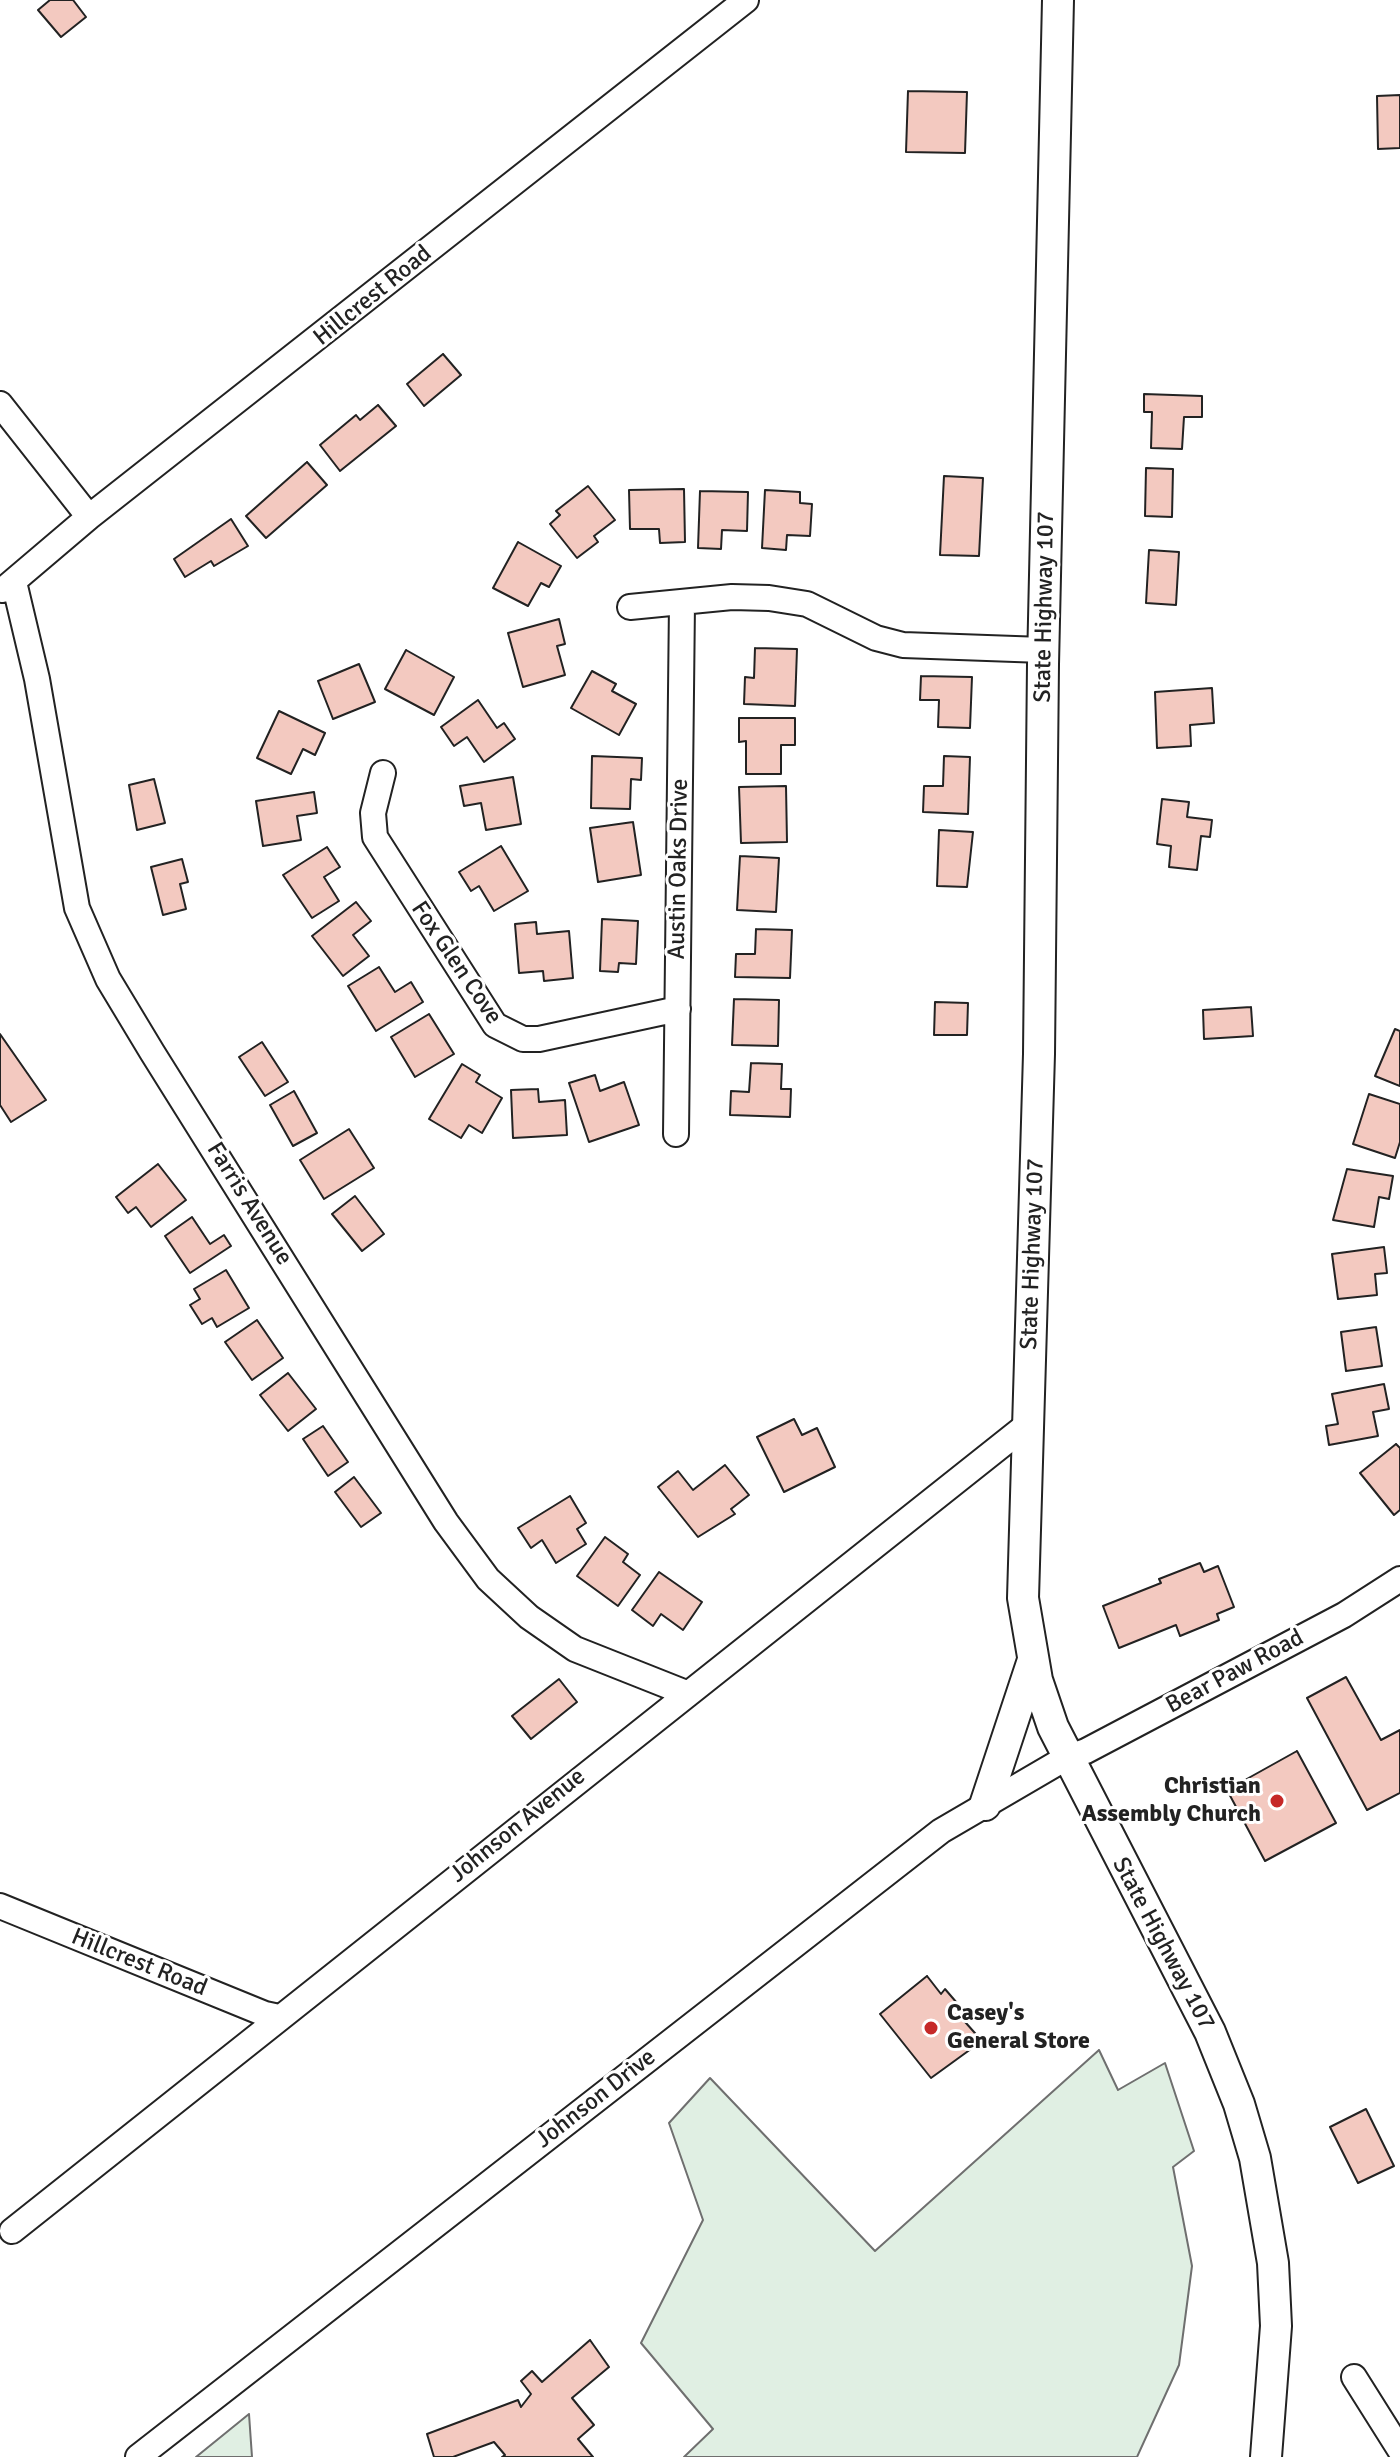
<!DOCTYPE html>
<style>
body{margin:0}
canvas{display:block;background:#fff}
</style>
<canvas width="1400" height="2457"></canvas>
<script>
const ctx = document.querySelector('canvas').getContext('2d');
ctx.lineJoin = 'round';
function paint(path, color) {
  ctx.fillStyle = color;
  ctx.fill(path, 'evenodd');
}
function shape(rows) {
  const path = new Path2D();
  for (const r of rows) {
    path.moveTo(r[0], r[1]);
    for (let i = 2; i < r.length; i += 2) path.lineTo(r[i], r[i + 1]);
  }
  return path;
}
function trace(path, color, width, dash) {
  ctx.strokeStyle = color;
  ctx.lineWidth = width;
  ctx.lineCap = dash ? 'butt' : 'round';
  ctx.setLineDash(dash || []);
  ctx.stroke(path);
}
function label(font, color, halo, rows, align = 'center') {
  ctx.font = font + ' Signika,sans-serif';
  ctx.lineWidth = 6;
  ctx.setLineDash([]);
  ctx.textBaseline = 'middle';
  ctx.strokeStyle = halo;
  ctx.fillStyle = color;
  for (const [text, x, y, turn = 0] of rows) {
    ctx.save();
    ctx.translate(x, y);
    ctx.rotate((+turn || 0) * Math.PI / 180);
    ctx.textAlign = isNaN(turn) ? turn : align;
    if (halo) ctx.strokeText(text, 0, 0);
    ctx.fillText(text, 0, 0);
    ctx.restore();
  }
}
const green = shape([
 [1099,2050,1118,2090,1165,2063,1194,2151,1173,2167,1192,2266,1179,2365,1137,2457,684,2457,713,2429,641,2343,703,2220,669,2123,710,2078,875,2251,1099,2050],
 [249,2414,252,2457,196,2457,249,2414]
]);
paint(green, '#e0efe3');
trace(green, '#6f6f6f', 2);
const building = shape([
 [50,0,73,0,86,17,61,37,38,10,50,0],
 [908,91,967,92,965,153,906,152,908,91],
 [1400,95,1400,148,1378,149,1377,96,1400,95],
 [443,354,461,375,424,406,407,384,443,354],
 [1144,394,1202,396,1202,417,1184,417,1182,449,1151,448,1152,412,1144,412,1144,394],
 [378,405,396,426,340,471,320,445,356,415,360,420,378,405],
 [307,462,327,485,266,538,246,516,307,462],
 [1146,468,1173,469,1172,517,1145,516,1146,468],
 [944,476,983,478,979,556,940,555,944,476],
 [588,486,615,520,594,536,598,542,577,558,550,524,560,515,556,511,588,486],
 [684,489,685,542,660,543,659,529,630,529,629,490,684,489],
 [765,490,800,492,800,503,812,504,810,536,787,535,786,550,762,548,765,490],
 [700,491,748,492,747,531,722,530,721,549,698,548,700,491],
 [231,519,248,546,214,566,211,561,185,577,174,559,231,519],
 [518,542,561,566,549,587,541,583,528,606,493,588,518,542],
 [1149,550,1179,552,1176,605,1146,603,1149,550],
 [559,619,565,644,557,646,565,675,523,687,508,633,559,619],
 [755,648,797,649,795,706,744,704,745,677,754,678,755,648],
 [406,650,454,677,434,715,385,689,406,650],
 [359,664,375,702,333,719,318,681,359,664],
 [592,671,616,684,612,691,636,704,619,735,571,708,592,671],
 [921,676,972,677,970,728,938,727,939,700,920,700,921,676],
 [1212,688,1214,723,1190,725,1191,746,1157,748,1155,692,1212,688],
 [478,700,497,728,504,723,515,739,484,762,467,737,454,746,441,727,478,700],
 [279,711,325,733,315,755,303,749,291,774,257,758,279,711],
 [739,718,795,718,795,745,781,745,781,774,746,774,746,741,739,742,739,718],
 [592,756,642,758,641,780,631,779,630,809,591,808,592,756],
 [944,756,970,757,968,814,923,812,924,786,943,786,944,756],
 [513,777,521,824,486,830,481,803,464,806,460,786,513,777],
 [154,779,165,823,137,830,129,785,154,779],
 [786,786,787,842,741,843,739,787,786,786],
 [314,792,317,813,297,816,301,840,263,846,256,801,314,792],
 [1162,799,1189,802,1187,817,1212,820,1210,837,1201,836,1197,870,1169,867,1171,846,1157,844,1162,799],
 [633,822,641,875,598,882,590,828,633,822],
 [939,830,973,832,967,887,937,886,939,830],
 [501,846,528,891,494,911,479,886,471,891,459,872,501,846],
 [327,847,340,867,324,877,339,901,312,918,283,875,327,847],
 [740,856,779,858,776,912,737,910,740,856],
 [182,859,188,882,180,884,186,909,163,915,151,867,182,859],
 [356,902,371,921,353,935,369,956,343,976,312,936,356,902],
 [602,919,638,921,636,964,619,963,618,972,600,971,602,919],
 [536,922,537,934,569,931,573,978,544,981,543,971,519,973,515,924,536,922],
 [756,929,792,930,790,978,735,977,736,954,755,954,756,929],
 [379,967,395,992,411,982,423,1002,376,1031,348,986,379,967],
 [734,999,779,1000,778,1046,732,1045,734,999],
 [935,1002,968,1003,967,1035,934,1035,935,1002],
 [1251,1007,1253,1036,1204,1039,1203,1010,1251,1007],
 [429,1014,454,1054,415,1077,391,1037,429,1014],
 [1395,1029,1400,1031,1400,1086,1375,1076,1395,1029],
 [0,1034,46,1100,11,1122,0,1105,0,1034],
 [262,1042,288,1082,265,1096,239,1057,262,1042],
 [751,1063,782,1064,781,1089,791,1089,790,1117,730,1115,731,1091,749,1092,751,1063],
 [462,1064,480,1075,476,1082,502,1098,482,1133,469,1125,461,1138,429,1119,462,1064],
 [595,1075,600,1091,624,1082,639,1125,589,1142,569,1083,595,1075],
 [538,1089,539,1102,565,1100,567,1135,513,1138,511,1090,538,1089],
 [294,1091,317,1133,293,1146,270,1105,294,1091],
 [1369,1094,1400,1104,1400,1142,1395,1158,1353,1144,1369,1094],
 [349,1129,374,1168,324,1199,300,1160,349,1129],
 [158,1164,186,1200,151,1227,136,1207,128,1213,116,1197,158,1164],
 [1347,1169,1393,1176,1389,1199,1379,1197,1374,1227,1333,1220,1347,1169],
 [355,1196,384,1234,362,1251,332,1214,355,1196],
 [192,1217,210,1244,224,1235,231,1246,190,1273,165,1236,192,1217],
 [1384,1247,1387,1273,1375,1274,1377,1295,1338,1299,1332,1254,1384,1247],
 [226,1270,249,1308,217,1327,212,1318,202,1324,190,1305,200,1299,194,1289,226,1270],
 [257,1320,283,1358,252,1380,225,1342,257,1320],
 [1376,1327,1382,1366,1346,1371,1341,1332,1376,1327],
 [288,1373,316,1409,288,1431,260,1395,288,1373],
 [1384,1384,1389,1409,1373,1412,1378,1436,1329,1445,1326,1426,1338,1424,1332,1394,1384,1384],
 [794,1419,802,1435,817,1428,835,1467,784,1492,757,1437,794,1419],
 [323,1426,348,1462,328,1476,303,1439,323,1426],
 [1396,1444,1400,1448,1400,1510,1394,1515,1360,1473,1396,1444],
 [725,1465,749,1495,731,1509,735,1514,698,1537,658,1487,678,1471,693,1490,725,1465],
 [354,1477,381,1513,361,1527,335,1492,354,1477],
 [570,1496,586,1523,577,1529,586,1544,556,1563,542,1540,531,1548,518,1528,570,1496],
 [605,1537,628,1554,623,1562,640,1575,618,1606,577,1576,605,1537],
 [1200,1563,1204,1572,1218,1566,1234,1607,1217,1614,1219,1620,1180,1636,1176,1625,1119,1648,1103,1606,1161,1583,1159,1579,1200,1563],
 [659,1572,702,1602,683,1630,661,1614,653,1626,632,1610,659,1572],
 [1346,1677,1381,1740,1400,1730,1400,1793,1367,1810,1307,1698,1346,1677],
 [559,1679,577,1702,531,1739,512,1716,559,1679],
 [1297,1751,1336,1823,1265,1861,1227,1790,1297,1751],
 [927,1976,941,1994,945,1989,963,2010,958,2014,982,2041,931,2078,880,2014,927,1976],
 [1366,2109,1394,2166,1358,2183,1330,2127,1366,2109],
 [590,2340,609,2367,572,2398,594,2425,578,2439,593,2457,502,2457,505,2455,494,2442,453,2457,434,2457,427,2434,518,2400,521,2407,531,2394,521,2381,532,2371,542,2382,590,2340]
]);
paint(building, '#f3c9c0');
trace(building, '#222', 2);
const minor = shape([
 [0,404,89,517],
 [14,582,37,679,77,908,108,979,152,1052,446,1522,488,1579,529,1617,575,1649,686,1693],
 [3,590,89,517,746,0],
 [630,607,732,597,769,598,807,604,876,638,903,645,1043,650],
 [383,773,373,813,375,837,495,1025,523,1039,539,1039,678,1009],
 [676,1134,682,603],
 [0,1906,265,2014,279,2017],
 [12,2231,1027,1425],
 [1354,2377,1400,2450],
 [138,2457,941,1831,1066,1758,1086,1751,1344,1615,1400,1579]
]);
const major = shape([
 [1058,0,1043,664,1039,1054,1023,1598,1037,1680,1053,1727,1210,2032,1239,2104,1255,2158,1273,2263,1276,2326,1266,2457],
 [985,1805,1033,1660]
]);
trace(minor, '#222', 28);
trace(major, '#222', 34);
trace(minor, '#fff', 24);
trace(major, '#fff', 30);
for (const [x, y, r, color] of [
 [1277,1801,8,"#c62828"],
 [931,2028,8,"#c62828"]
]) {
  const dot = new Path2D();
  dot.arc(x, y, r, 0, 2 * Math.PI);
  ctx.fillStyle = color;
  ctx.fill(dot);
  trace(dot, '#fff', 3);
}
label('24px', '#222', '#fff', [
 ["Hillcrest Road",373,296,-39],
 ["State Highway 107",1045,607,-89],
 ["Austin Oaks Drive",679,869,-89],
 ["Fox Glen Cove",456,963,56],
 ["Farris Avenue",249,1204,58],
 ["State Highway 107",1033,1254,-88],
 ["Bear Paw Road",1235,1672,-28],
 ["Johnson Avenue",518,1826,-39],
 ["State Highway 107",1163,1944,62],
 ["Hillcrest Road",139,1963,22],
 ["Johnson Drive",596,2099,-38]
]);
label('bold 24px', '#222', '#fff', [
 ["Christian",1261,1787],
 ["Assembly Church",1261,1815],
 ["Casey's",947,2014,"left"],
 ["General Store",947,2042,"left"]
], 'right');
</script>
